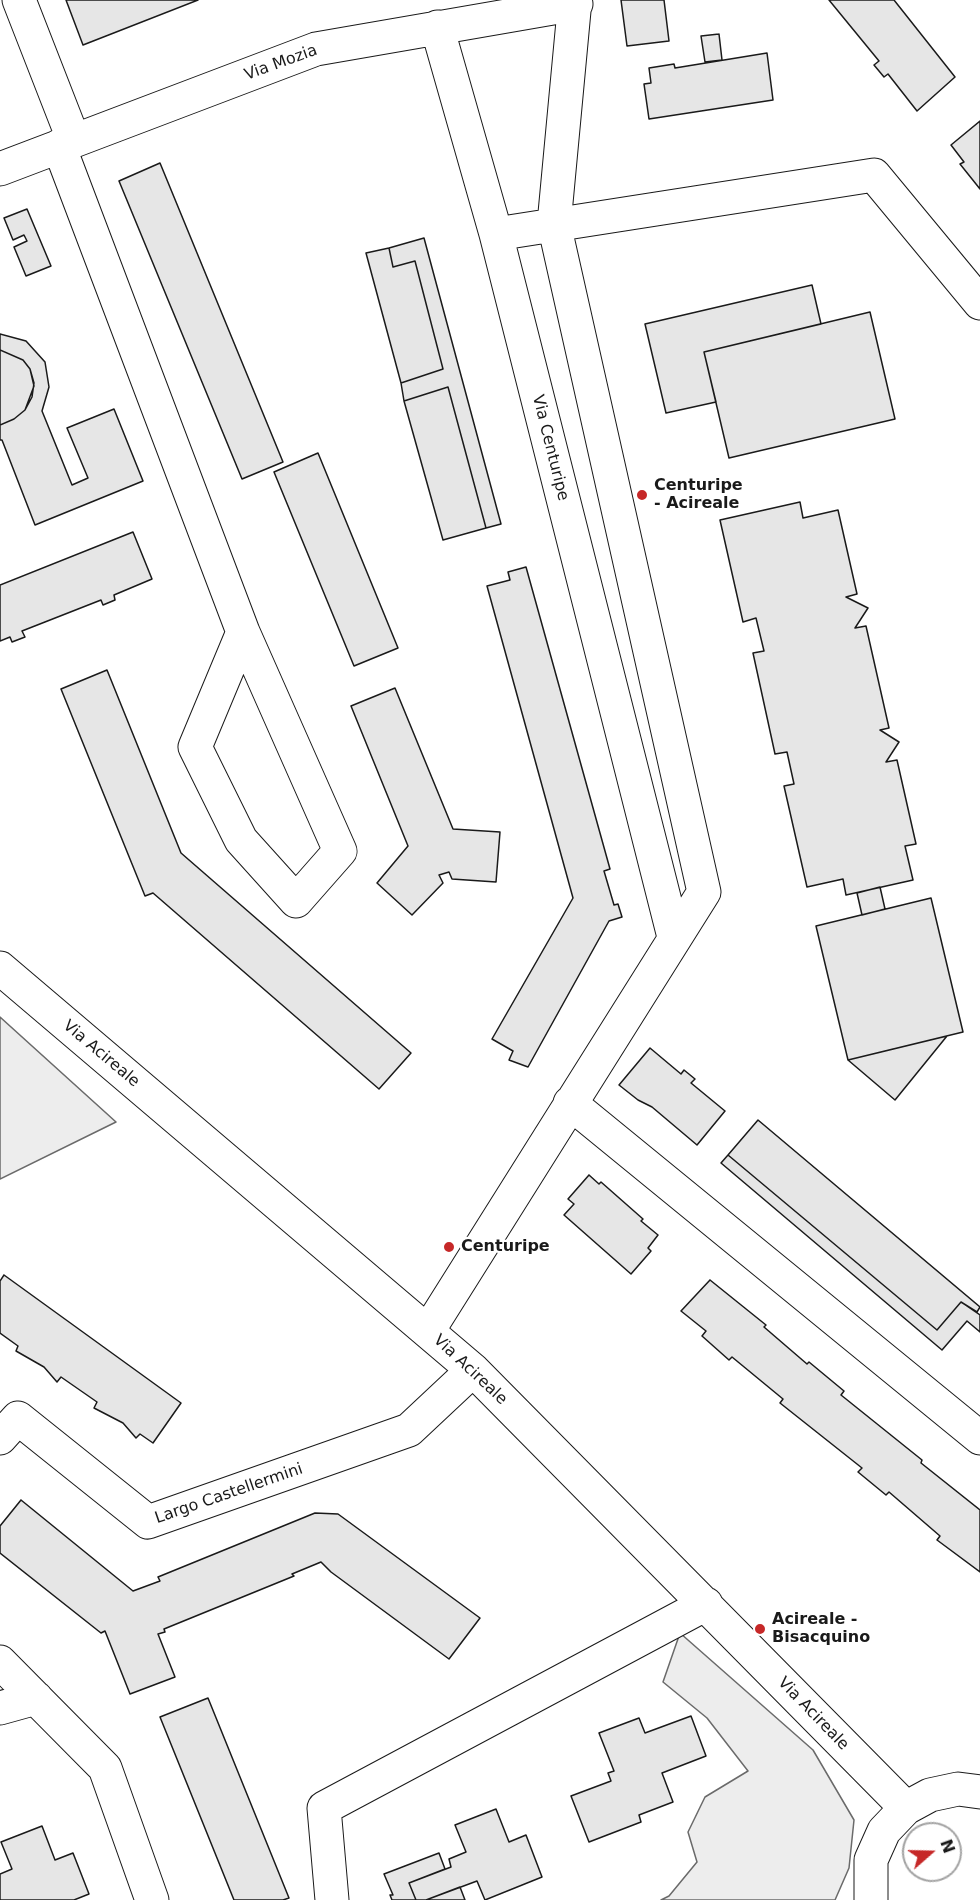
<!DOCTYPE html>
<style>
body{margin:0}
#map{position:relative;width:980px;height:1900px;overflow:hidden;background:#fff;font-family:"DejaVu Sans",sans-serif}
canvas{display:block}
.north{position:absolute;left:902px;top:1822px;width:60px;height:60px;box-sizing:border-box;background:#fff;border:2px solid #a3a3a3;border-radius:50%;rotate:70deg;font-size:16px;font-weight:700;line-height:24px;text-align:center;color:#1a1a1a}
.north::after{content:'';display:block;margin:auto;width:21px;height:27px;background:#c62828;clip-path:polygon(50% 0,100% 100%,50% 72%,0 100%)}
</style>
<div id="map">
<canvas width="980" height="1900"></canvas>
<div class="north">N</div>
</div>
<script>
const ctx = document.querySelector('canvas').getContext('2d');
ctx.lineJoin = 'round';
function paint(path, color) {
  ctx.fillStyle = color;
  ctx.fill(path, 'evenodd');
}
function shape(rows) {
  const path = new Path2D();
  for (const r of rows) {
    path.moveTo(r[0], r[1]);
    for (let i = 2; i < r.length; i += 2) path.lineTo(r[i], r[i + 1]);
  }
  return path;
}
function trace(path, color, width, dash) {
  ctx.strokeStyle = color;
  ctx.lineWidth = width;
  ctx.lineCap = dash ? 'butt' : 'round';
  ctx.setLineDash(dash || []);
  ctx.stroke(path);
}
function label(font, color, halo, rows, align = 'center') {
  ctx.font = font + ' "DejaVu Sans",sans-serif';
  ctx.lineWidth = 4.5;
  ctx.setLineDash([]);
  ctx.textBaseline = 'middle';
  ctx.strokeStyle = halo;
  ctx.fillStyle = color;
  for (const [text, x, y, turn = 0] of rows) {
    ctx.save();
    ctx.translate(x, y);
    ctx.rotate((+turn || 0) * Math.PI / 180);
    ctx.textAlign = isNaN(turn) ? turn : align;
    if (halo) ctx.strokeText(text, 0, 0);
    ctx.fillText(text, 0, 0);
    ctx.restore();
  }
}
const built = shape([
 [0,1017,116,1122,0,1179,0,1017],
 [680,1633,813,1750,854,1820,849,1868,835,1900,661,1900,669,1896,697,1862,688,1832,705,1797,748,1771,707,1718,663,1682,680,1633]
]);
paint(built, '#ededed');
trace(built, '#6a6a6a', 1.5);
const building = shape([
 [66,0,198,0,83,45,66,0],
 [621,0,664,0,669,41,627,46,621,0],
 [829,0,894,0,955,77,917,111,888,74,884,77,874,65,879,61,829,0],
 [719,34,722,60,705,62,701,36,719,34],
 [767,53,773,100,649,119,644,84,651,83,649,68,674,64,675,68,767,53],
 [980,121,980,189,960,164,964,162,951,145,980,121],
 [160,163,283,462,242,479,119,181,160,163],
 [27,209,51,266,26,276,14,247,27,241,24,235,13,240,4,218,27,209],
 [424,238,501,524,486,528,448,387,404,401,401,383,443,369,415,261,393,267,389,248,424,238],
 [389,248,393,267,415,261,443,369,401,383,366,253,389,248],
 [812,285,821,324,704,352,716,402,666,413,645,324,812,285],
 [870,312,895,419,729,458,704,352,870,312],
 [0,334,26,341,45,362,49,387,42,411,72,485,88,478,67,428,114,409,143,481,35,525,2,440,0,440,0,425,14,419,25,410,32,397,34,383,30,369,23,360,0,350,0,334],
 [0,350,23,360,30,369,34,386,25,410,14,419,0,425,0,350],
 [448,387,486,528,443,540,404,401,448,387],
 [318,453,398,648,354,666,274,472,318,453],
 [800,502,803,518,838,510,857,594,846,597,868,608,855,628,866,626,889,728,880,730,899,742,886,762,897,760,916,844,905,846,913,880,846,895,843,879,807,887,784,786,794,784,787,752,775,754,753,653,764,651,756,618,743,622,720,520,800,502],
 [133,532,152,579,114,595,115,600,103,605,101,600,22,631,25,637,12,642,10,637,0,641,0,585,133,532],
 [526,567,610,869,604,871,614,905,618,904,622,917,609,921,528,1067,509,1060,513,1051,492,1039,573,898,487,586,510,580,508,572,526,567],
 [107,670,181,853,411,1053,379,1089,153,893,145,896,61,689,107,670],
 [395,688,453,829,500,832,496,882,452,879,449,872,439,875,443,883,412,915,377,883,408,846,351,706,395,688],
 [880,887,885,909,862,915,857,893,880,887],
 [931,898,963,1032,848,1060,816,926,931,898],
 [947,1036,895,1100,848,1060,947,1036],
 [650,1048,681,1074,684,1070,695,1079,691,1083,725,1111,697,1145,652,1107,638,1100,619,1085,650,1048],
 [758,1120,980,1307,977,1312,961,1302,937,1330,728,1155,758,1120],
 [728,1155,937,1330,961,1302,980,1315,980,1332,967,1321,942,1350,721,1163,728,1155],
 [589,1175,599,1184,601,1182,643,1219,641,1221,658,1235,648,1248,651,1251,631,1274,564,1215,574,1204,568,1199,589,1175],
 [4,1275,181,1403,153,1443,140,1434,136,1438,123,1423,94,1408,97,1402,61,1377,57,1382,44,1367,16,1351,18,1346,0,1333,0,1281,4,1275],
 [710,1280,766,1325,764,1327,807,1364,809,1362,844,1391,841,1395,922,1460,921,1463,980,1510,980,1572,937,1540,940,1536,889,1492,886,1495,858,1472,862,1468,780,1403,783,1399,732,1357,729,1360,702,1336,706,1331,681,1311,710,1280],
 [21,1500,133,1591,160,1581,158,1577,315,1513,338,1514,480,1618,449,1659,331,1572,321,1562,292,1574,294,1576,164,1629,165,1632,158,1634,175,1677,130,1694,105,1631,101,1633,0,1553,0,1526,21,1500],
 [208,1698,289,1898,283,1900,234,1900,160,1717,208,1698],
 [691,1716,706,1756,662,1773,673,1802,639,1815,641,1822,589,1842,571,1796,611,1781,608,1773,614,1771,599,1733,639,1718,645,1733,691,1716],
 [496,1809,509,1842,526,1835,542,1877,485,1900,477,1881,426,1900,416,1900,409,1883,451,1867,449,1859,466,1852,455,1825,496,1809],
 [42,1826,55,1860,73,1853,89,1894,74,1900,0,1900,0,1874,12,1869,1,1842,42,1826],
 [439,1853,445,1869,409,1883,416,1900,392,1900,390,1895,393,1895,384,1874,439,1853],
 [460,1887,465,1900,426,1900,460,1887]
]);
paint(building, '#e6e6e6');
trace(building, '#1a1a1a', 1.5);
const minor = shape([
 [19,0,74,141],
 [437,27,496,234],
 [59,146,243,632,195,747,241,840,296,901,340,851,243,632],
 [0,169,316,49,576,4],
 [674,937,496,234,874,175,980,303],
 [0,968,473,1370,906,1808],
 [570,1103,980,1438],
 [428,1331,704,892,554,224,575,0],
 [0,1438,18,1418,148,1522,409,1430,473,1370],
 [0,1662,105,1768,152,1900],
 [0,1708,36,1698],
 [332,1900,324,1808,706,1604],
 [871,1900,871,1860,884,1831,906,1808,930,1795,958,1789,980,1792]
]);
trace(minor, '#1a1a1a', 35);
trace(minor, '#fff', 33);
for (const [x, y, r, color] of [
 [642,495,6,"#c62828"],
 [449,1247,6,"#c62828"],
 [760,1629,6,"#c62828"]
]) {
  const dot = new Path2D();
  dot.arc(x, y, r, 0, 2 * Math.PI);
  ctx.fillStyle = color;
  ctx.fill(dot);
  trace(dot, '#fff', 2);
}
label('16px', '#1a1a1a', '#fff', [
 ["Via Mozia",281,63,-20],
 ["Via Centuripe",550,448,76],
 ["Via Acireale",101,1054,40],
 ["Via Acireale",470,1370,43],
 ["Largo Castellermini",229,1494,-19],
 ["Via Acireale",813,1714,46]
]);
label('bold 16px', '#1a1a1a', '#fff', [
 ["Centuripe",654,486],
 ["- Acireale",654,504],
 ["Centuripe",461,1247],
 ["Acireale -",772,1620],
 ["Bisacquino",772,1638]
], 'left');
</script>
